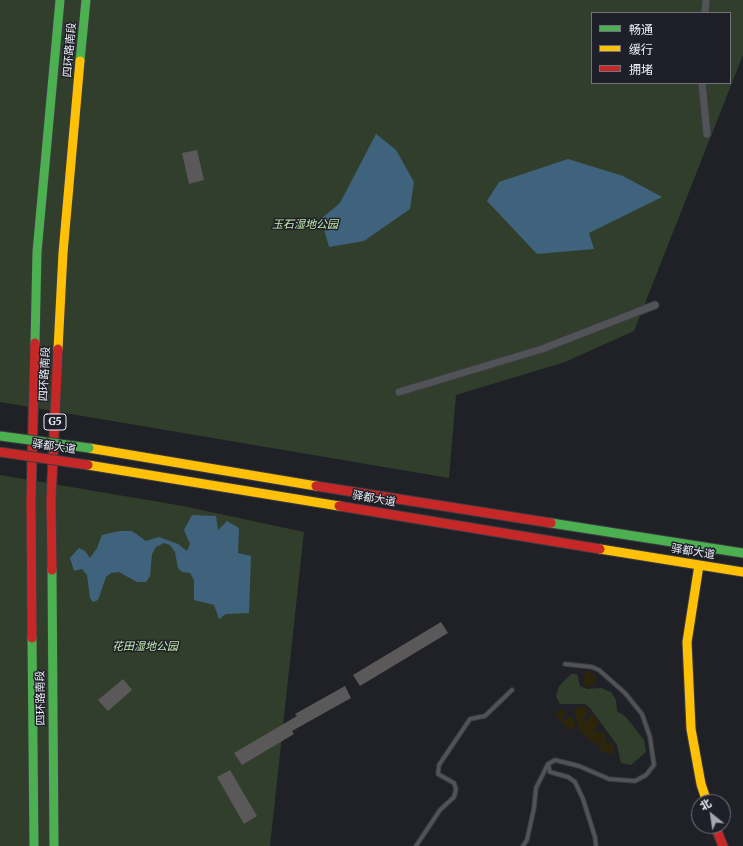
<!DOCTYPE html>
<meta charset="utf-8">
<style>
body{margin:0}
#map{position:relative;width:743px;height:846px;overflow:hidden;background:#202126;font-family:Merriweather,"Noto Sans SC",serif}
canvas{display:block}
.legend{position:absolute;left:591px;top:12px;width:140px;height:72px;box-sizing:border-box;background:#1e1f28;border:1px solid #72737b;margin:0;padding:5px 7px;list-style:none;font-size:12px;color:#eff0f7}
.legend li{display:flex;align-items:center;gap:8px;height:20px}
.legend b{width:20px;border:1px solid #72737b}
.north{position:absolute;left:691px;top:794px;width:40px;height:40px;box-sizing:border-box;background:#1e1f28;border:1px solid #72737b;border-radius:50%;rotate:330deg;font-size:11px;font-weight:700;line-height:16px;text-align:center;color:#eff0f7}
.north::after{content:'';display:block;margin:auto;width:14px;height:18px;background:#a7a8ae;clip-path:polygon(50% 0,100% 100%,50% 72%,0 100%)}
</style>
<div id="map">
<canvas width="743" height="846"></canvas>
<ul class="legend">
<li><b style="height:5px;background:#4caf50"></b>畅通</li>
<li><b style="height:5px;background:#ffc107"></b>缓行</li>
<li><b style="height:5px;background:#c62828"></b>拥堵</li>
</ul>
<div class="north">北</div>
</div>
<script>
const ctx = document.querySelector('canvas').getContext('2d');
ctx.lineJoin = 'round';
function paint(path, color) {
  ctx.fillStyle = color;
  ctx.fill(path, 'evenodd');
}
function shape(rows) {
  const path = new Path2D();
  for (const r of rows) {
    path.moveTo(r[0], r[1]);
    for (let i = 2; i < r.length; i += 2) path.lineTo(r[i], r[i + 1]);
  }
  return path;
}
function trace(path, color, width, dash) {
  ctx.strokeStyle = color;
  ctx.lineWidth = width;
  ctx.lineCap = dash ? 'butt' : 'round';
  ctx.setLineDash(dash || []);
  ctx.stroke(path);
}
function label(font, color, halo, rows, align = 'center') {
  ctx.font = font + ' Merriweather,"Noto Sans SC",serif';
  ctx.lineWidth = 3;
  ctx.setLineDash([]);
  ctx.textBaseline = 'middle';
  ctx.strokeStyle = halo;
  ctx.fillStyle = color;
  for (const [text, x, y, turn = 0] of rows) {
    ctx.save();
    ctx.translate(x, y);
    ctx.rotate((+turn || 0) * Math.PI / 180);
    ctx.textAlign = isNaN(turn) ? turn : align;
    if (halo) ctx.strokeText(text, 0, 0);
    ctx.fillText(text, 0, 0);
    ctx.restore();
  }
}
paint(shape([
 [0,0,743,0,743,55,634,331,565,362,456,395,449,478,0,402],
 [592,13,730,13,730,83,592,83],
 [0,475,183,506,304,532,270,846,0,846],
 [571,674,577,674,580,686,587,689,601,688,611,692,616,700,617,711,626,717,644,740,646,752,631,765,621,763,617,745,590,708,585,704,560,704,556,696,559,686]
]), '#303e2b');
paint(shape([
 [586,670,595,675,596,681,589,688,583,683],
 [578,707,585,707,588,712,583,718,585,722,592,713,599,724,593,733,602,732,606,736,606,744,612,742,614,751,612,755,599,750,600,742,596,745,580,731,574,710],
 [560,709,566,712,563,718,565,721,570,715,573,718,576,726,573,729,567,728,557,717,556,713]
]), '#2d2509');
paint(shape([
 [376,134,396,150,414,182,410,209,364,241,329,247,321,219,340,203],
 [568,159,623,176,662,197,589,233,594,249,537,254,487,201,499,182],
 [192,515,216,516,218,530,227,521,239,528,238,553,251,556,249,613,226,614,219,619,214,605,194,600,194,580,190,573,182,572,178,568,175,552,170,545,164,543,156,547,152,554,150,576,146,582,137,582,119,572,111,573,106,577,98,600,93,602,90,598,87,575,82,569,74,571,70,558,79,548,85,551,90,558,97,548,102,535,119,531,132,531,146,541,159,537,178,544,187,551,190,544,184,530]
]), '#40637d');
paint(shape([
 [197,150,204,180,189,184,182,153],
 [441,622,448,633,360,686,353,675],
 [123,679,132,690,108,711,98,700],
 [345,686,351,698,292,731,294,734,242,765,234,753,297,716,295,714],
 [230,770,257,816,244,824,217,777]
]), '#5a5859');
const lane = shape([
 [565,664,592,667,599,670,625,693,642,714,650,737,654,765,646,775,635,781,609,779,579,766,555,760,548,764,550,772,568,777,575,782,583,799,595,837,596,846],
 [416,846,440,810,454,797,456,789,454,783,438,774,439,765,470,719,485,716,512,690],
 [523,846,527,840,534,808,536,788,548,764]
]);
const street = shape([
 [705,13,706,0],
 [702,83,707,134],
 [399,392,542,349,655,305]
]);
const fast = shape([
 [80,61,86,0],
 [35,343,37,252,60,0],
 [551,523,743,553],
 [52,570,54,846],
 [32,638,34,846]
]);
const slow = shape([
 [58,349,63,253,80,61],
 [89,448,316,486],
 [88,465,339,506],
 [600,549,743,572],
 [699,565,687,642,691,729,701,784,707,802]
]);
const jam = shape([
 [316,486,551,523],
 [339,506,600,549],
 [52,570,51,500,58,349],
 [32,638,31,499,35,343],
 [715,826,723,846]
]);
trace(lane, '#3b3c41', 5.5);
trace(street, '#3b3c41', 9);
trace(fast, '#3b3c41', 11);
trace(slow, '#3b3c41', 11);
trace(jam, '#3b3c41', 11);
trace(lane, '#525357', 3.5);
trace(street, '#525357', 7);
trace(fast, '#4caf50', 9);
trace(slow, '#ffc107', 9);
trace(jam, '#c62828', 9);
const fastBridge = shape([
 [0,436,89,448]
]);
const jamBridge = shape([
 [0,452,88,465]
]);
trace(fastBridge, '#3b3c41', 11, []);
trace(jamBridge, '#3b3c41', 11, []);
trace(fastBridge, '#4caf50', 9);
trace(jamBridge, '#c62828', 9);
for (const [x, y, w] of [
 [55,422,22]
]) {
  const box = new Path2D();
  box.roundRect(x - w / 2, y - 8, w, 16, 3);
  ctx.fillStyle = '#1e1f28';
  ctx.fill(box);
  trace(box, '#eff0f7', 1);
}
label('bold 10px', '#eff0f7', null, [
 ["G5",55,422]
]);
label('11px', '#eff0f7', '#1e1f28', [
 ["四环路南段",70,50,-85],
 ["四环路南段",45,374,-87],
 ["驿都大道",54,447,8],
 ["驿都大道",374,499,10],
 ["驿都大道",693,552,9],
 ["四环路南段",41,698,-91]
]);
label('italic 11px', '#c3ecae', '#1e1f28', [
 ["玉石湿地公园",305,225],
 ["花田湿地公园",145,647]
]);
</script>
